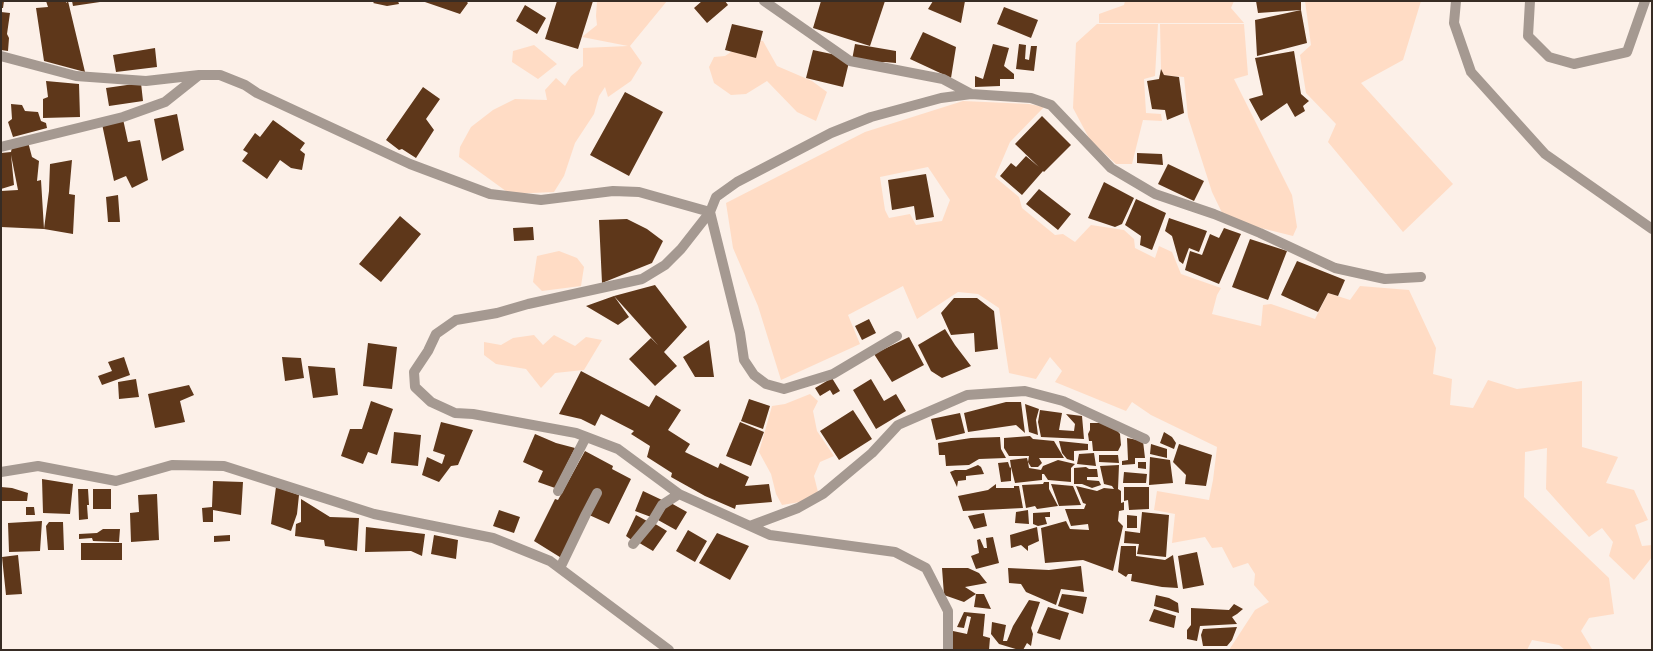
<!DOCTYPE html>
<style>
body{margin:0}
#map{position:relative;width:1653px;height:651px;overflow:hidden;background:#fcf0e8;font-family:"Titillium Web",sans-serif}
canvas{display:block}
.frame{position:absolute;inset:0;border:2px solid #372c24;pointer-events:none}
</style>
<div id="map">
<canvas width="1653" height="651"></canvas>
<div class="frame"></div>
</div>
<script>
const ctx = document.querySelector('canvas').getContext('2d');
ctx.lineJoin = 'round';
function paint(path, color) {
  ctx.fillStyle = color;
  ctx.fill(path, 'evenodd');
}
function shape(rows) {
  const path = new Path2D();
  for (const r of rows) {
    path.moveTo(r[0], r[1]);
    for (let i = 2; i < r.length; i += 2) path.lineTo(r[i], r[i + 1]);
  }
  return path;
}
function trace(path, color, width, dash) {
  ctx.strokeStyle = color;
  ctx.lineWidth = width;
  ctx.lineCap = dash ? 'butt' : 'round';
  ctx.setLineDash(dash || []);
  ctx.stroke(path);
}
paint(shape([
 [597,1,667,1,630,46,642,63,631,81,608,97,605,87,599,96,594,114,575,143,564,176,554,192,510,194,459,157,460,147,471,127,493,110,515,99,547,100,545,90,556,78,565,86,571,76,583,66,583,48,628,46,582,37,597,25,596,16],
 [1125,1,1234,1,1231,8,1244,23,1099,23,1099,14,1124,5],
 [1305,1,1421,1,1403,60,1361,83,1453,184,1403,232,1328,142,1336,124,1306,93,1300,55,1311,45],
 [1097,24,1158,24,1155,76,1144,79,1146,113,1161,114,1162,121,1143,120,1132,164,1116,164,1090,140,1073,108,1076,43],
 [1160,24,1244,24,1248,75,1234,79,1292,195,1297,227,1293,236,1225,219,1212,192,1188,117,1184,77,1164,75,1161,69],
 [749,40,763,41,777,66,812,81,827,92,816,121,797,112,767,81,746,94,731,95,714,83,709,67,714,57,725,56],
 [534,45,557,64,538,79,512,62,513,51],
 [963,101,1029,104,1044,107,1010,142,995,177,1019,197,1022,208,1055,235,1063,234,1075,242,1091,225,1124,230,1134,239,1135,248,1155,258,1159,246,1172,252,1181,274,1221,288,1217,295,1212,314,1261,326,1263,305,1271,304,1315,319,1328,293,1350,300,1360,286,1409,290,1436,348,1433,374,1452,379,1450,405,1473,408,1488,380,1517,389,1582,381,1582,447,1618,457,1606,483,1634,490,1648,520,1635,525,1642,546,1652,545,1652,557,1634,580,1609,556,1613,542,1602,528,1589,537,1546,489,1547,448,1525,452,1524,497,1609,578,1614,614,1589,618,1581,631,1592,649,1591,650,1565,650,1559,645,1532,640,1527,650,1229,650,1255,610,1269,602,1254,585,1255,574,1248,563,1233,568,1222,547,1212,548,1205,537,1172,543,1175,514,1154,510,1157,491,1209,500,1213,480,1217,447,1151,415,1132,402,1126,411,1055,382,1062,371,1050,357,1036,379,1009,373,999,308,978,294,958,292,917,319,903,286,848,315,860,344,781,380,758,306,733,248,726,203,865,132],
 [928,167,950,200,942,221,916,225,910,214,889,218,885,210,880,177],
 [559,251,577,258,584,267,581,286,542,291,533,282,537,256],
 [534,335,543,345,554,335,575,346,586,337,602,340,584,370,555,373,541,388,526,369,496,364,484,355,484,342,501,345,513,338],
 [810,394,818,401,813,411,817,431,834,456,820,462,814,476,818,492,800,502,782,505,776,494,771,474,759,452,772,406,785,404]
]), '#ffdcc5');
paint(shape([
 [1,1,4,1,3,8,1,8],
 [46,1,66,1,66,3,68,1,85,72,44,61,36,8,48,7],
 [72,1,100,1,100,2,73,6],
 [375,1,398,1,399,4,387,6,373,3],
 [422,1,466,1,468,3,460,14],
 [557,1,593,1,578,49,545,39],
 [702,1,725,1,728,5,707,23,694,8],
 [821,1,885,1,870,46,813,28],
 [933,1,965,1,961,23,928,9],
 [1256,1,1301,1,1301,10,1258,13],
 [525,5,546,18,537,34,516,21],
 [1004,7,1038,20,1031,38,997,24],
 [1301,10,1307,43,1257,56,1255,20],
 [1,12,10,13,7,34,9,38,8,51,1,50],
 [732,24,763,31,756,58,725,50],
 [923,32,956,47,951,78,910,59],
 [855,44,896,51,896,63,885,62,874,64,852,60],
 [993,44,1009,48,1004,66,1014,74,1014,79,1000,79,1000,86,975,87,975,76,983,79],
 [1019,44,1026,45,1025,59,1029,60,1031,46,1037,46,1034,71,1016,69],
 [155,48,157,67,116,72,113,55],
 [813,50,850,58,843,87,806,78],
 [1294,51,1301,94,1309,101,1303,106,1305,111,1295,117,1287,103,1261,121,1249,99,1263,95,1255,58],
 [1161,69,1164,75,1179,77,1184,113,1167,120,1165,110,1152,109,1147,81,1159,79],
 [46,81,79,84,80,117,43,118,43,99,48,97],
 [141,83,143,101,109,106,106,88],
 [423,87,440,99,426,119,434,130,416,158,402,149,399,150,386,140],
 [625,92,663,112,629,176,590,155],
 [11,104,22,105,25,111,38,112,41,121,46,123,47,128,13,137,8,122,12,119],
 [177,114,184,150,162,161,154,119],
 [1042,116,1071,145,1044,172,1043,171,1022,195,1000,176,1011,163,1016,167,1026,156,1039,167,1015,144],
 [123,119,128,142,140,140,148,180,132,188,126,176,114,181,102,124],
 [273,120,305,143,300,150,305,154,302,170,291,168,280,160,267,179,242,161,248,153,243,150,255,133,260,137],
 [28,142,32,157,39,161,37,181,41,180,44,229,1,227,1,191,18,190,11,155,14,185,1,189,1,153,11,152,12,147],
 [1137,153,1162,154,1163,165,1137,163],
 [72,160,69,194,75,195,73,234,44,229,49,191,50,164],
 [1168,164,1204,181,1194,201,1158,184],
 [926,174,934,217,916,220,914,206,892,210,888,180],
 [1104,182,1134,198,1122,224,1115,227,1088,218],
 [1039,189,1071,214,1058,230,1026,204],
 [118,195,120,222,108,222,106,197],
 [1136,199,1166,213,1152,250,1140,245,1141,236,1125,225],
 [400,216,421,234,381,282,359,264],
 [1169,218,1207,231,1199,252,1189,248,1183,264,1179,261,1172,236,1165,231],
 [627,219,647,229,663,241,652,263,602,283,599,220],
 [533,227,534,240,514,241,513,228],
 [1224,228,1241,234,1219,284,1185,270,1190,251,1202,255,1210,234,1219,238],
 [1250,239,1287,251,1268,300,1232,287],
 [1297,261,1345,280,1338,296,1328,293,1318,312,1281,295],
 [655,285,687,327,664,352,677,366,655,386,629,359,651,338,658,345,614,296],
 [614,296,629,317,618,325,586,306],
 [954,298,977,298,994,311,998,349,975,352,974,333,951,335,941,313],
 [869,319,876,333,862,340,855,326],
 [945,329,955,345,971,366,942,378,931,371,918,345],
 [909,337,924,365,892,382,874,354],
 [709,340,714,377,695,377,683,357],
 [368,343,397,347,392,389,363,386],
 [124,357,130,375,102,385,98,376,112,371,108,362],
 [282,357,301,358,304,378,285,381],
 [308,366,335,368,338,395,313,398],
 [581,371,649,407,656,395,681,410,668,430,690,444,685,452,718,468,720,463,749,477,745,486,769,484,772,502,736,505,735,509,705,496,671,477,672,473,647,457,650,446,631,434,634,431,601,414,595,426,581,419,559,414],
 [832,378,840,391,833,395,830,390,820,396,815,388],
 [136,379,139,397,119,399,118,382],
 [871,379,884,401,896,394,906,411,876,429,853,390],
 [189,385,194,395,180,401,185,422,155,428,148,394],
 [749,399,770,406,763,429,741,421],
 [371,401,393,409,377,455,368,452,363,464,341,456,350,429,362,429],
 [1006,402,1021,402,1025,433,1016,425,968,432,964,413],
 [1025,404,1039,409,1036,420,1038,435,1029,432],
 [853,410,872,439,839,460,820,431],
 [1040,410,1062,413,1059,430,1074,431,1075,424,1066,414,1082,416,1084,439,1041,437,1038,422],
 [960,413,965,433,936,440,931,419],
 [441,422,473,430,458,465,451,466,439,482,422,475,427,457,442,464,445,455,433,451],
 [740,422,764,432,751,466,726,456],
 [1090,423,1104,423,1114,427,1120,434,1121,445,1118,451,1093,451,1092,441,1089,441,1088,434,1090,430],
 [394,432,421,435,418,466,391,463],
 [1164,432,1172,437,1176,443,1174,449,1160,443],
 [535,434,556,443,575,448,555,488,538,482,543,471,523,462],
 [1030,436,1033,439,1054,441,1064,458,1039,458,1042,463,1038,467,1031,467,1028,462,1029,468,1041,470,1043,466,1058,460,1075,464,1071,468,1071,482,1048,480,1044,474,1042,474,1042,480,1015,483,1011,467,1011,481,1001,482,998,463,1008,462,1010,468,1011,467,1010,460,1027,458,1028,462,1029,456,1009,456,1004,448,1004,438],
 [1000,437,1001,449,1006,458,979,459,969,465,946,466,945,455,939,455,938,443,971,438],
 [1127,438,1143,441,1145,458,1135,458,1135,464,1122,465,1122,461,1128,460],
 [1059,441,1088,444,1088,450,1074,451,1074,461,1067,459,1062,453],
 [1151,444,1167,449,1167,458,1150,454],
 [1179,444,1212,455,1206,486,1185,484,1186,475,1173,462],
 [585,451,613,466,612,469,631,479,609,524,587,514,563,559,534,541,555,499,558,500],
 [1094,453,1096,466,1077,464,1079,454],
 [1099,455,1118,455,1119,463,1099,462],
 [1150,457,1170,460,1173,483,1149,485],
 [1138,462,1146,462,1146,469,1138,468],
 [978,465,981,467,984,474,966,476,966,480,958,481,957,487,950,472,955,470,966,470],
 [1119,465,1118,489,1121,491,1121,503,1124,502,1124,510,1119,511,1118,521,1123,526,1113,571,1083,560,1045,563,1041,528,1066,521,1070,529,1089,530,1088,524,1071,526,1065,509,1084,509,1086,504,1083,503,1076,486,1097,491,1104,488,1114,489,1112,486,1104,484,1100,466],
 [1086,467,1089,469,1097,469,1098,477,1087,477,1087,480,1099,481,1101,485,1092,488,1082,484,1074,484,1074,468],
 [1124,472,1147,474,1146,483,1123,483],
 [42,479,73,484,70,514,43,513],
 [213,481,243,482,241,515,213,510,213,522,203,522,202,508,212,507],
 [1044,482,1049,482,1049,489,1058,506,1037,509,1035,506,1026,508,1022,485,1043,484],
 [996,484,996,488,1014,488,1014,486,1019,486,1023,508,963,511,958,496,988,490],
 [1051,484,1073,486,1081,505,1059,506],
 [1,487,12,488,28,493,27,501,1,501],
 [276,487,299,495,297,514,291,531,271,524],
 [1124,487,1149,487,1149,509,1129,510,1128,500,1124,501],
 [78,489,88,489,89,505,87,505,88,519,79,520],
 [93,489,111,489,111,509,93,509],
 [643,491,662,500,651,517,635,511],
 [157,494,159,540,131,542,130,513,139,512,138,495],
 [301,499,330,517,359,518,357,551,325,546,324,540,295,536,296,524,301,522],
 [669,502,687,512,676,530,658,520],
 [26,507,34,507,35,515,26,515],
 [499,510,520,517,514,533,493,526],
 [1028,510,1029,524,1015,523,1016,512],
 [1050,512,1050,517,1045,517,1047,524,1038,526,1033,524,1033,513],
 [1142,512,1169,515,1166,557,1137,554,1139,544,1124,543,1125,531,1140,533],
 [984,513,987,526,974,529,968,516],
 [636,515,647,521,633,541,626,536],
 [1127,515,1137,516,1137,528,1127,528],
 [42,521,40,551,9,552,8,523],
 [49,522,63,522,64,550,48,550,46,526],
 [652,522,667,531,653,551,636,541],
 [366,527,425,534,422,556,411,551,365,552],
 [1037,527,1039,541,1028,546,1028,551,1021,545,1011,548,1010,535],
 [103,529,120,529,119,542,93,541,92,538,79,539,79,534,97,533],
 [688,530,707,541,695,562,676,551],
 [717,533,749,546,730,580,699,563],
 [230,535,230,541,214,542,214,536],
 [434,535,458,540,456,559,431,554],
 [993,537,999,563,976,569,971,556,979,553,977,540,980,539,984,548,987,548,986,538],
 [81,543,122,543,122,560,81,560],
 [1121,546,1136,546,1136,556,1165,560,1173,555,1178,588,1162,587,1131,581,1132,574,1128,574,1126,577,1118,572],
 [1197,552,1204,585,1183,589,1178,556],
 [18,555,22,594,6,595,2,557],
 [1081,566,1084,592,1061,589,1056,605,1026,592,1021,584,1009,583,1008,568,1049,570],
 [942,568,968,568,979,573,987,583,965,587,976,594,964,602,944,595],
 [976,594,984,594,991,609,974,607],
 [1062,594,1087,597,1083,614,1058,606],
 [1156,595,1169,598,1178,603,1179,613,1154,606],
 [1029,600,1040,602,1031,628,1033,634,1031,646,1027,643,1023,650,1019,650,999,644,991,634,992,622,1006,625,1003,641,1007,641,1013,626],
 [1234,604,1243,609,1237,614,1232,617,1237,624,1200,626,1197,641,1187,639,1187,630,1191,625,1191,608,1229,610],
 [1048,607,1069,613,1060,640,1037,633],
 [1154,609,1176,616,1174,628,1149,621],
 [964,612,985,614,983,636,990,638,989,650,953,650,953,631,967,634,971,617,967,616,964,628,957,627],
 [1237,627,1232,640,1227,646,1203,646,1201,635,1203,629]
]), '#5e371a');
trace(shape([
 [764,1,850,61,943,79,971,94,941,98,871,117,831,133,737,182,716,197,710,212,740,333,744,360,754,375,766,384,784,389,833,374,897,336],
 [1456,1,1454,23,1471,72,1545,154,1652,229],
 [1530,1,1528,36,1549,57,1574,64,1627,52,1645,1],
 [1,56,76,76,146,81,199,75],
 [971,94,1031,98,1051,105,1111,168,1155,194,1214,214,1260,233,1335,268,1385,279,1421,277],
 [1,147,123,117,165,102,199,75,220,75,245,85,257,93,410,164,490,194,541,200,613,191,639,192,710,212,681,249,665,265,642,279,528,304,497,313,456,320,436,334,428,351,414,372,415,387,431,402,455,413,473,414,576,433,618,449,679,494,770,535,895,552,926,568,948,611,948,650],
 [1,472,38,466,116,481,172,465,224,466,374,514,493,538,550,561,669,650],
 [558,491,586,437],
 [750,526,798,508,823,494,872,453,898,425,967,395,1025,391,1063,401,1145,439],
 [633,544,653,520,662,505,679,494],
 [560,568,586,514,597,493]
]), '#a59991', 10);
</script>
